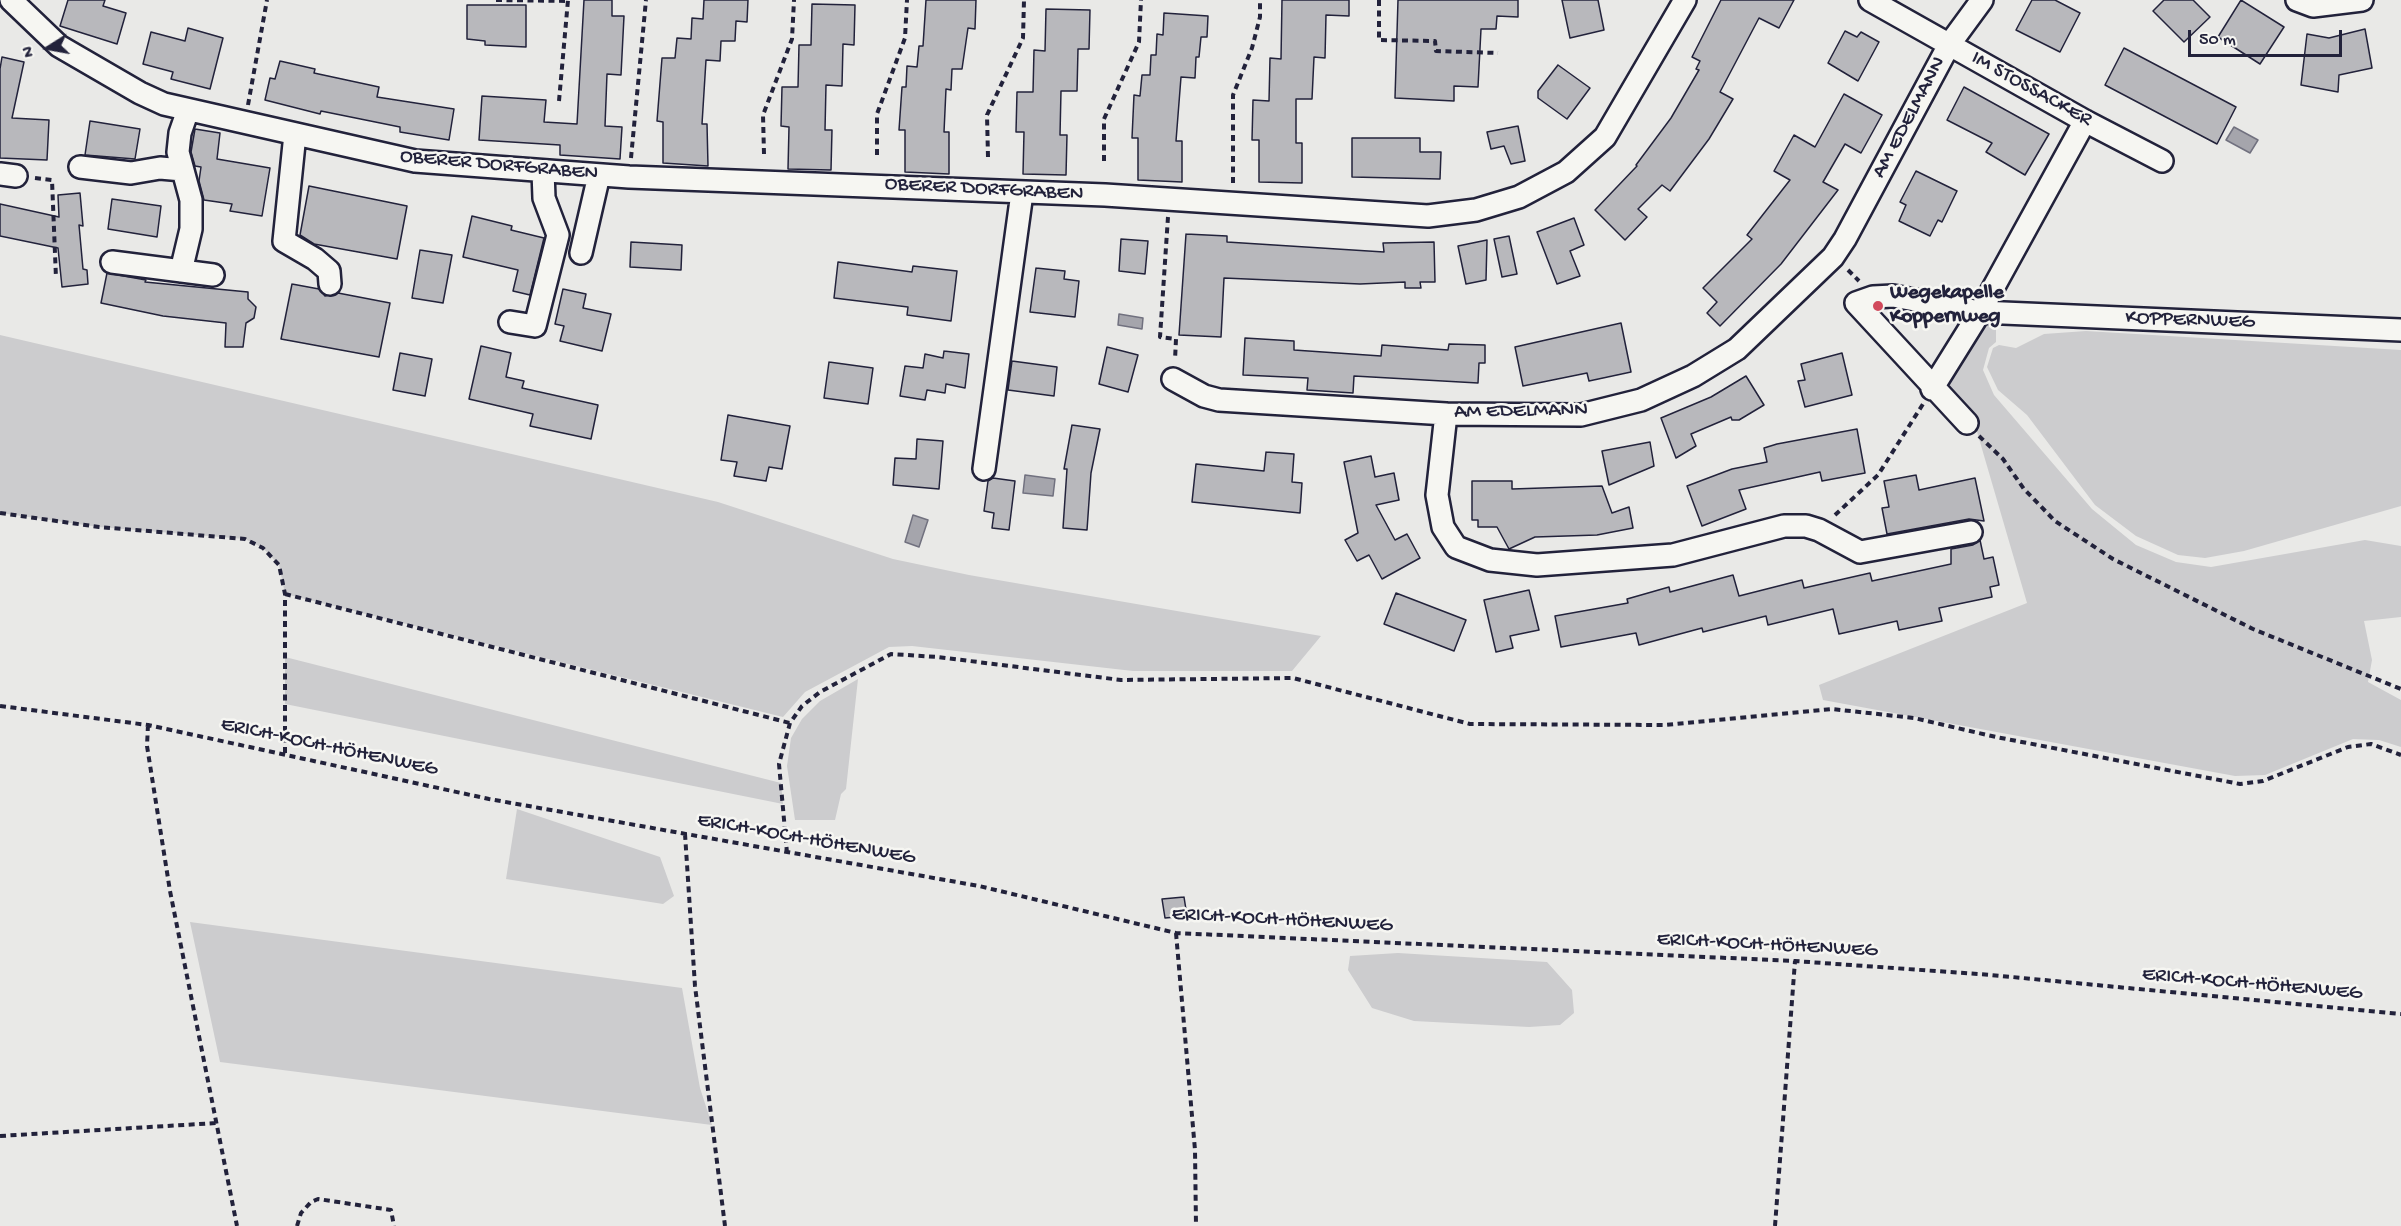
<!DOCTYPE html>
<meta charset="utf-8">
<style>
body{margin:0}
#map{position:relative;width:2401px;height:1226px;overflow:hidden;background:#e9e9e7;font-family:"Gochi Hand",sans-serif}
canvas{display:block}
.north{position:absolute;left:18px;top:18px;width:60px;height:60px;-webkit-text-stroke:4px #f6f6f2;paint-order:stroke;rotate:259deg;font-size:16px;font-weight:700;line-height:24px;text-align:center;color:#22223b}
.north::after{content:'';display:block;margin:auto;width:21px;height:27px;background:#22223b;clip-path:polygon(50% 0,100% 100%,50% 72%,0 100%)}
.scale{position:absolute;left:2188px;top:30px;width:154px;height:27px;box-sizing:border-box;border:3px solid #22223b;border-top:0;padding-left:8px;font-size:18px;line-height:21px;white-space:nowrap;color:#22223b;-webkit-text-stroke:4px #f6f6f2;paint-order:stroke}
</style>
<div id="map">
<canvas width="2401" height="1226"></canvas>
<div class="north">N</div>
<div class="scale">50 m</div>
</div>
<script>
const ctx = document.querySelector('canvas').getContext('2d');
ctx.lineJoin = 'round';
function paint(path, color) {
  ctx.fillStyle = color;
  ctx.fill(path, 'evenodd');
}
function shape(rows) {
  const path = new Path2D();
  for (const r of rows) {
    path.moveTo(r[0], r[1]);
    for (let i = 2; i < r.length; i += 2) path.lineTo(r[i], r[i + 1]);
  }
  return path;
}
function trace(path, color, width, dash) {
  ctx.strokeStyle = color;
  ctx.lineWidth = width;
  ctx.lineCap = dash ? 'butt' : 'round';
  ctx.setLineDash(dash || []);
  ctx.stroke(path);
}
function label(font, color, halo, rows, align = 'center') {
  ctx.font = font + ' "Gochi Hand",sans-serif';
  ctx.lineWidth = 5;
  ctx.setLineDash([]);
  ctx.textBaseline = 'middle';
  ctx.strokeStyle = halo;
  ctx.fillStyle = color;
  for (const [text, x, y, turn = 0] of rows) {
    ctx.save();
    ctx.translate(x, y);
    ctx.rotate((+turn || 0) * Math.PI / 180);
    ctx.textAlign = isNaN(turn) ? turn : align;
    if (halo) ctx.strokeText(text, 0, 0);
    ctx.fillText(text, 0, 0);
    ctx.restore();
  }
}
paint(shape([
 [1981,320,1996,325,1996,342,1989,348,1983,370,1994,395,2092,509,2136,545,2176,562,2211,567,2365,540,2401,546,2401,617,2364,621,2372,660,2368,682,2401,700,2401,747,2379,740,2353,739,2265,775,2235,776,1823,700,1819,685,2027,603,1973,418,1948,393,1949,380],
 [2086,331,2401,350,2401,506,2244,551,2205,558,2178,555,2136,536,2095,505,2027,415,1998,390,1987,367,1993,348,1999,345,2016,348,2044,334],
 [0,335,718,502,893,559,969,575,1321,636,1292,671,1133,671,912,646,889,647,805,692,783,717,285,594,279,565,263,548,245,539,99,527,0,513],
 [285,657,781,783,783,804,285,704],
 [858,679,846,789,841,794,835,820,795,820,787,766,791,738,802,719,820,701],
 [517,809,660,857,674,896,663,904,506,879],
 [190,922,682,988,700,1088,712,1125,220,1062],
 [1398,953,1547,962,1572,990,1574,1013,1560,1025,1529,1027,1414,1021,1372,1008,1348,970,1350,956]
]), '#ccccce');
const water = shape([
 [2234,127,2258,140,2250,153,2226,140,2234,127],
 [1119,314,1143,318,1142,329,1118,325,1119,314],
 [1025,475,1055,479,1053,496,1023,493,1025,475],
 [913,515,928,520,919,547,905,542,913,515]
]);
paint(water, '#a5a5ac');
trace(water, '#71717f', 1.5);
const building = shape([
 [68,0,105,0,103,6,126,13,117,44,60,26,68,0],
 [584,0,612,0,612,16,624,16,621,75,607,74,605,126,622,127,620,159,560,155,560,145,479,140,482,96,546,100,544,122,577,124,584,0],
 [704,0,748,0,747,22,736,21,735,41,721,41,720,61,706,60,702,124,707,124,708,166,663,163,663,122,657,121,662,58,675,58,677,38,691,39,692,18,703,19,704,0],
 [926,0,976,0,975,29,968,28,962,69,952,69,951,90,946,89,944,132,949,132,949,174,905,172,905,130,899,130,902,87,906,87,907,66,917,67,919,46,923,46,926,0],
 [1282,0,1349,0,1349,16,1326,15,1325,58,1314,57,1312,99,1296,99,1296,143,1302,143,1302,183,1259,182,1259,140,1252,140,1253,100,1269,101,1270,58,1281,59,1282,0],
 [1398,0,1518,0,1518,17,1497,16,1496,29,1481,29,1478,87,1454,86,1454,101,1395,98,1398,0],
 [1562,0,1598,0,1604,30,1570,38,1562,0],
 [1721,0,1794,0,1779,28,1759,18,1720,92,1733,99,1709,139,1670,191,1662,185,1638,209,1647,217,1625,240,1595,210,1637,166,1636,165,1671,118,1699,70,1696,69,1700,61,1692,57,1721,0],
 [2032,0,2055,0,2080,13,2060,52,2016,30,2032,0],
 [2164,0,2193,0,2210,17,2184,42,2153,11,2164,0],
 [2241,0,2284,27,2260,64,2218,37,2241,0],
 [812,4,855,5,854,45,843,44,842,86,826,85,825,130,832,130,831,170,788,169,789,127,781,126,782,87,798,87,799,45,811,45,812,4],
 [467,5,526,5,526,47,485,45,485,41,467,39,467,5],
 [1046,9,1090,10,1089,49,1078,49,1077,91,1061,91,1060,135,1067,135,1066,175,1023,174,1024,132,1016,132,1017,92,1033,92,1034,50,1045,51,1046,9],
 [1164,13,1208,16,1207,37,1201,37,1199,57,1196,57,1195,78,1181,77,1176,141,1182,141,1182,182,1138,180,1138,138,1132,138,1134,95,1140,96,1142,75,1150,75,1151,55,1156,55,1157,34,1163,35,1164,13],
 [188,28,223,38,210,89,171,79,173,72,143,64,151,32,185,41,188,28],
 [2365,29,2372,68,2339,75,2338,92,2301,85,2307,34,2329,38,2365,29],
 [1845,31,1857,37,1861,32,1879,42,1858,81,1828,63,1845,31],
 [2124,48,2236,107,2217,144,2105,85,2124,48],
 [2,57,24,62,12,118,49,120,47,160,0,158,0,69,2,57],
 [280,61,315,69,314,73,379,87,377,97,454,109,449,140,400,132,400,127,321,111,320,114,265,100,270,78,275,79,280,61],
 [1558,65,1590,88,1567,119,1538,98,1538,91,1558,65],
 [1964,87,2049,134,2025,175,1986,152,1992,143,1947,120,1964,87],
 [1844,94,1882,115,1861,153,1845,144,1823,182,1838,190,1781,264,1720,326,1707,313,1717,302,1703,288,1752,239,1747,235,1790,180,1774,171,1794,135,1815,147,1844,94],
 [90,121,140,129,135,159,85,155,90,121],
 [1518,126,1525,161,1511,164,1504,146,1491,149,1487,132,1518,126],
 [195,129,220,133,217,159,270,168,262,216,230,211,232,204,204,200,199,181,201,167,195,166,191,152,195,129],
 [1352,138,1420,138,1420,152,1441,152,1440,179,1352,177,1352,138],
 [1916,171,1957,191,1942,222,1938,220,1930,236,1899,221,1906,205,1900,202,1916,171],
 [309,186,407,206,397,259,314,244,300,235,309,186],
 [80,193,83,226,79,225,83,269,87,270,88,284,62,287,58,248,0,236,0,204,59,217,58,195,80,193],
 [112,199,161,206,157,237,108,229,112,199],
 [472,216,512,226,511,230,544,238,530,295,513,291,518,270,463,257,472,216],
 [1574,218,1584,245,1570,251,1580,276,1557,284,1537,232,1574,218],
 [1186,234,1227,236,1227,242,1384,252,1383,243,1434,242,1435,282,1420,282,1421,288,1405,288,1405,282,1360,284,1224,278,1221,337,1179,335,1186,234],
 [1509,236,1517,274,1502,277,1494,239,1509,236],
 [1121,239,1148,241,1145,274,1119,271,1121,239],
 [1487,240,1486,280,1466,284,1458,246,1487,240],
 [631,242,682,245,681,270,630,267,631,242],
 [420,250,452,255,443,303,412,298,420,250],
 [838,262,912,272,913,266,957,271,951,321,907,315,908,307,834,298,838,262],
 [1036,268,1065,271,1064,279,1079,281,1075,317,1030,312,1036,268],
 [107,273,146,280,145,282,248,292,248,299,256,307,254,318,246,323,243,347,225,347,226,323,163,316,101,303,107,273],
 [292,284,319,289,325,296,338,293,390,303,379,357,281,339,292,284],
 [563,289,586,294,583,308,611,314,602,351,560,341,564,326,555,324,563,289],
 [1621,323,1631,372,1589,381,1587,373,1523,386,1515,347,1621,323],
 [1245,338,1294,341,1294,350,1381,356,1382,345,1448,350,1449,344,1485,345,1485,363,1479,363,1478,383,1354,376,1353,393,1307,390,1308,378,1243,375,1245,338],
 [481,346,511,353,506,377,524,381,522,388,598,405,591,439,530,426,533,414,469,399,481,346],
 [1107,347,1138,355,1128,392,1099,384,1107,347],
 [944,351,969,354,965,388,946,384,945,393,927,390,925,400,900,396,905,366,923,368,925,354,943,358,944,351],
 [400,353,432,359,425,396,393,390,400,353],
 [1842,353,1852,395,1805,407,1798,381,1805,380,1801,364,1842,353],
 [1012,361,1057,367,1054,396,1008,390,1012,361],
 [829,362,873,368,868,404,824,398,829,362],
 [1746,376,1764,405,1739,420,1732,420,1731,417,1691,434,1696,446,1676,458,1661,418,1711,397,1746,376],
 [728,415,790,426,782,469,769,467,766,481,734,476,737,462,721,460,728,415],
 [1072,425,1100,429,1091,473,1087,530,1063,528,1067,469,1064,469,1072,425],
 [1857,429,1865,473,1822,481,1820,472,1739,490,1746,509,1702,526,1687,486,1732,469,1767,462,1764,448,1777,444,1857,429],
 [917,439,943,441,939,489,893,485,895,458,916,459,917,439],
 [1650,442,1654,466,1609,485,1602,451,1650,442],
 [1266,452,1294,454,1292,482,1302,483,1300,513,1192,502,1196,464,1264,471,1266,452],
 [1371,456,1375,477,1394,473,1399,500,1376,505,1395,540,1407,534,1420,558,1382,579,1369,555,1357,561,1345,540,1358,533,1344,462,1371,456],
 [1916,475,1919,490,1975,478,1984,521,1969,519,1887,534,1882,508,1889,507,1884,481,1916,475],
 [993,478,1015,481,1009,530,992,528,994,513,984,511,988,481,993,478],
 [1472,481,1512,481,1512,489,1602,486,1612,513,1629,507,1633,528,1597,535,1535,537,1509,549,1497,527,1478,527,1478,520,1472,520,1472,481],
 [1980,540,1984,559,1993,557,1999,585,1990,587,1992,597,1939,608,1942,621,1899,630,1897,621,1839,634,1833,609,1768,625,1766,616,1703,632,1702,628,1639,645,1636,633,1561,647,1555,616,1628,603,1627,599,1669,587,1670,592,1733,575,1739,596,1802,580,1804,588,1870,573,1872,581,1951,564,1951,549,1973,545,1980,540],
 [1529,590,1539,630,1510,636,1513,648,1496,652,1484,600,1529,590],
 [1396,593,1466,620,1454,651,1384,624,1396,593],
 [1184,897,1187,916,1165,918,1162,899,1184,897]
]);
paint(building, '#b8b8bc');
trace(building, '#22223b', 1.5);
const minor = shape([
 [11,0,59,46,140,93,164,104,415,161,629,177,1105,195,1428,216,1476,210,1519,197,1566,172,1605,137,1685,0],
 [1870,0,2085,121,2162,161],
 [2297,0,2313,6,2362,0],
 [295,134,284,241,315,259,329,271,330,284],
 [80,167,131,173,160,168,183,170],
 [0,174,16,176],
 [581,253,599,175],
 [112,262,213,275],
 [181,271,191,229,191,200,178,152,180,133,188,110],
 [510,322,535,326,558,235,544,198,543,171],
 [1173,379,1204,396,1219,400,1446,414,1581,415,1641,400,1693,376,1737,349,1833,257,1845,239,1949,45,1982,0],
 [1932,389,1980,312,2085,121],
 [1446,414,1437,495,1443,527,1456,547,1490,560,1537,565,1673,555,1784,526,1806,526,1819,530,1860,552,1971,532],
 [1967,423,1856,303,1873,297,1893,296,1980,312,2401,330],
 [984,469,1022,193]
]);
trace(minor, '#22223b', 26);
trace(shape([
 [496,0,568,1],
 [1379,0,1379,40,1435,41,1436,51,1498,53],
 [559,101,568,0],
 [248,105,267,0],
 [764,154,763,115,792,39,794,0],
 [877,155,877,114,905,38,907,0],
 [988,157,987,115,1023,38,1024,0],
 [631,158,646,0],
 [1104,161,1104,119,1139,42,1141,0],
 [35,178,52,180,56,278],
 [1233,183,1233,95,1252,48,1260,17,1260,0],
 [1168,217,1160,337,1176,339,1175,360],
 [1848,270,1859,281],
 [1979,436,2003,459,2024,489,2055,521,2113,559,2253,629,2401,689],
 [0,513,99,527,245,539,263,548,279,565,285,594,285,753],
 [1835,515,1878,475,1923,404],
 [285,594,790,723],
 [0,706,148,725,489,799,979,886,1176,933,1795,961,1991,975,2401,1014],
 [148,725,147,746,170,891,237,1226],
 [685,834,695,986,725,1226],
 [787,853,779,764,790,723,802,706,820,692,891,654,938,657,1121,680,1293,678,1470,724,1665,725,1832,709,1914,718,1996,737,2240,784,2263,781,2348,747,2371,744,2401,755],
 [1176,933,1195,1150,1196,1226],
 [0,1136,216,1123],
 [297,1226,301,1213,311,1202,318,1199,391,1210,394,1226],
 [1775,1226,1795,961]
]), '#22223b', 4, [6, 4.5]);
trace(minor, '#f6f6f2', 21);
for (const [x, y, r, color] of [
 [1878,306,6,"#d1495b"]
]) {
  const dot = new Path2D();
  dot.arc(x, y, r, 0, 2 * Math.PI);
  ctx.fillStyle = color;
  ctx.fill(dot);
  trace(dot, '#f6f6f2', 2);
}
label('21px', '#22223b', '#f6f6f2', [
 ["IM STOSSACKER",2031,90,29],
 ["AM EDELMANN",1910,118,-62],
 ["OBERER DORFGRABEN",499,166,5],
 ["OBERER DORFGRABEN",984,190,3],
 ["KOPPERNWEG",2190,321,2],
 ["AM EDELMANN",1521,412,-1],
 ["ERICH-KOCH-HÖHENWEG",329,748,12],
 ["ERICH-KOCH-HÖHENWEG",806,840,10],
 ["ERICH-KOCH-HÖHENWEG",1282,921,3],
 ["ERICH-KOCH-HÖHENWEG",1767,946,3],
 ["ERICH-KOCH-HÖHENWEG",2252,985,5]
]);
label('bold 21px', '#22223b', '#f6f6f2', [
 ["Wegekapelle",1890,294],
 ["Koppernweg",1890,318]
], 'left');
</script>
